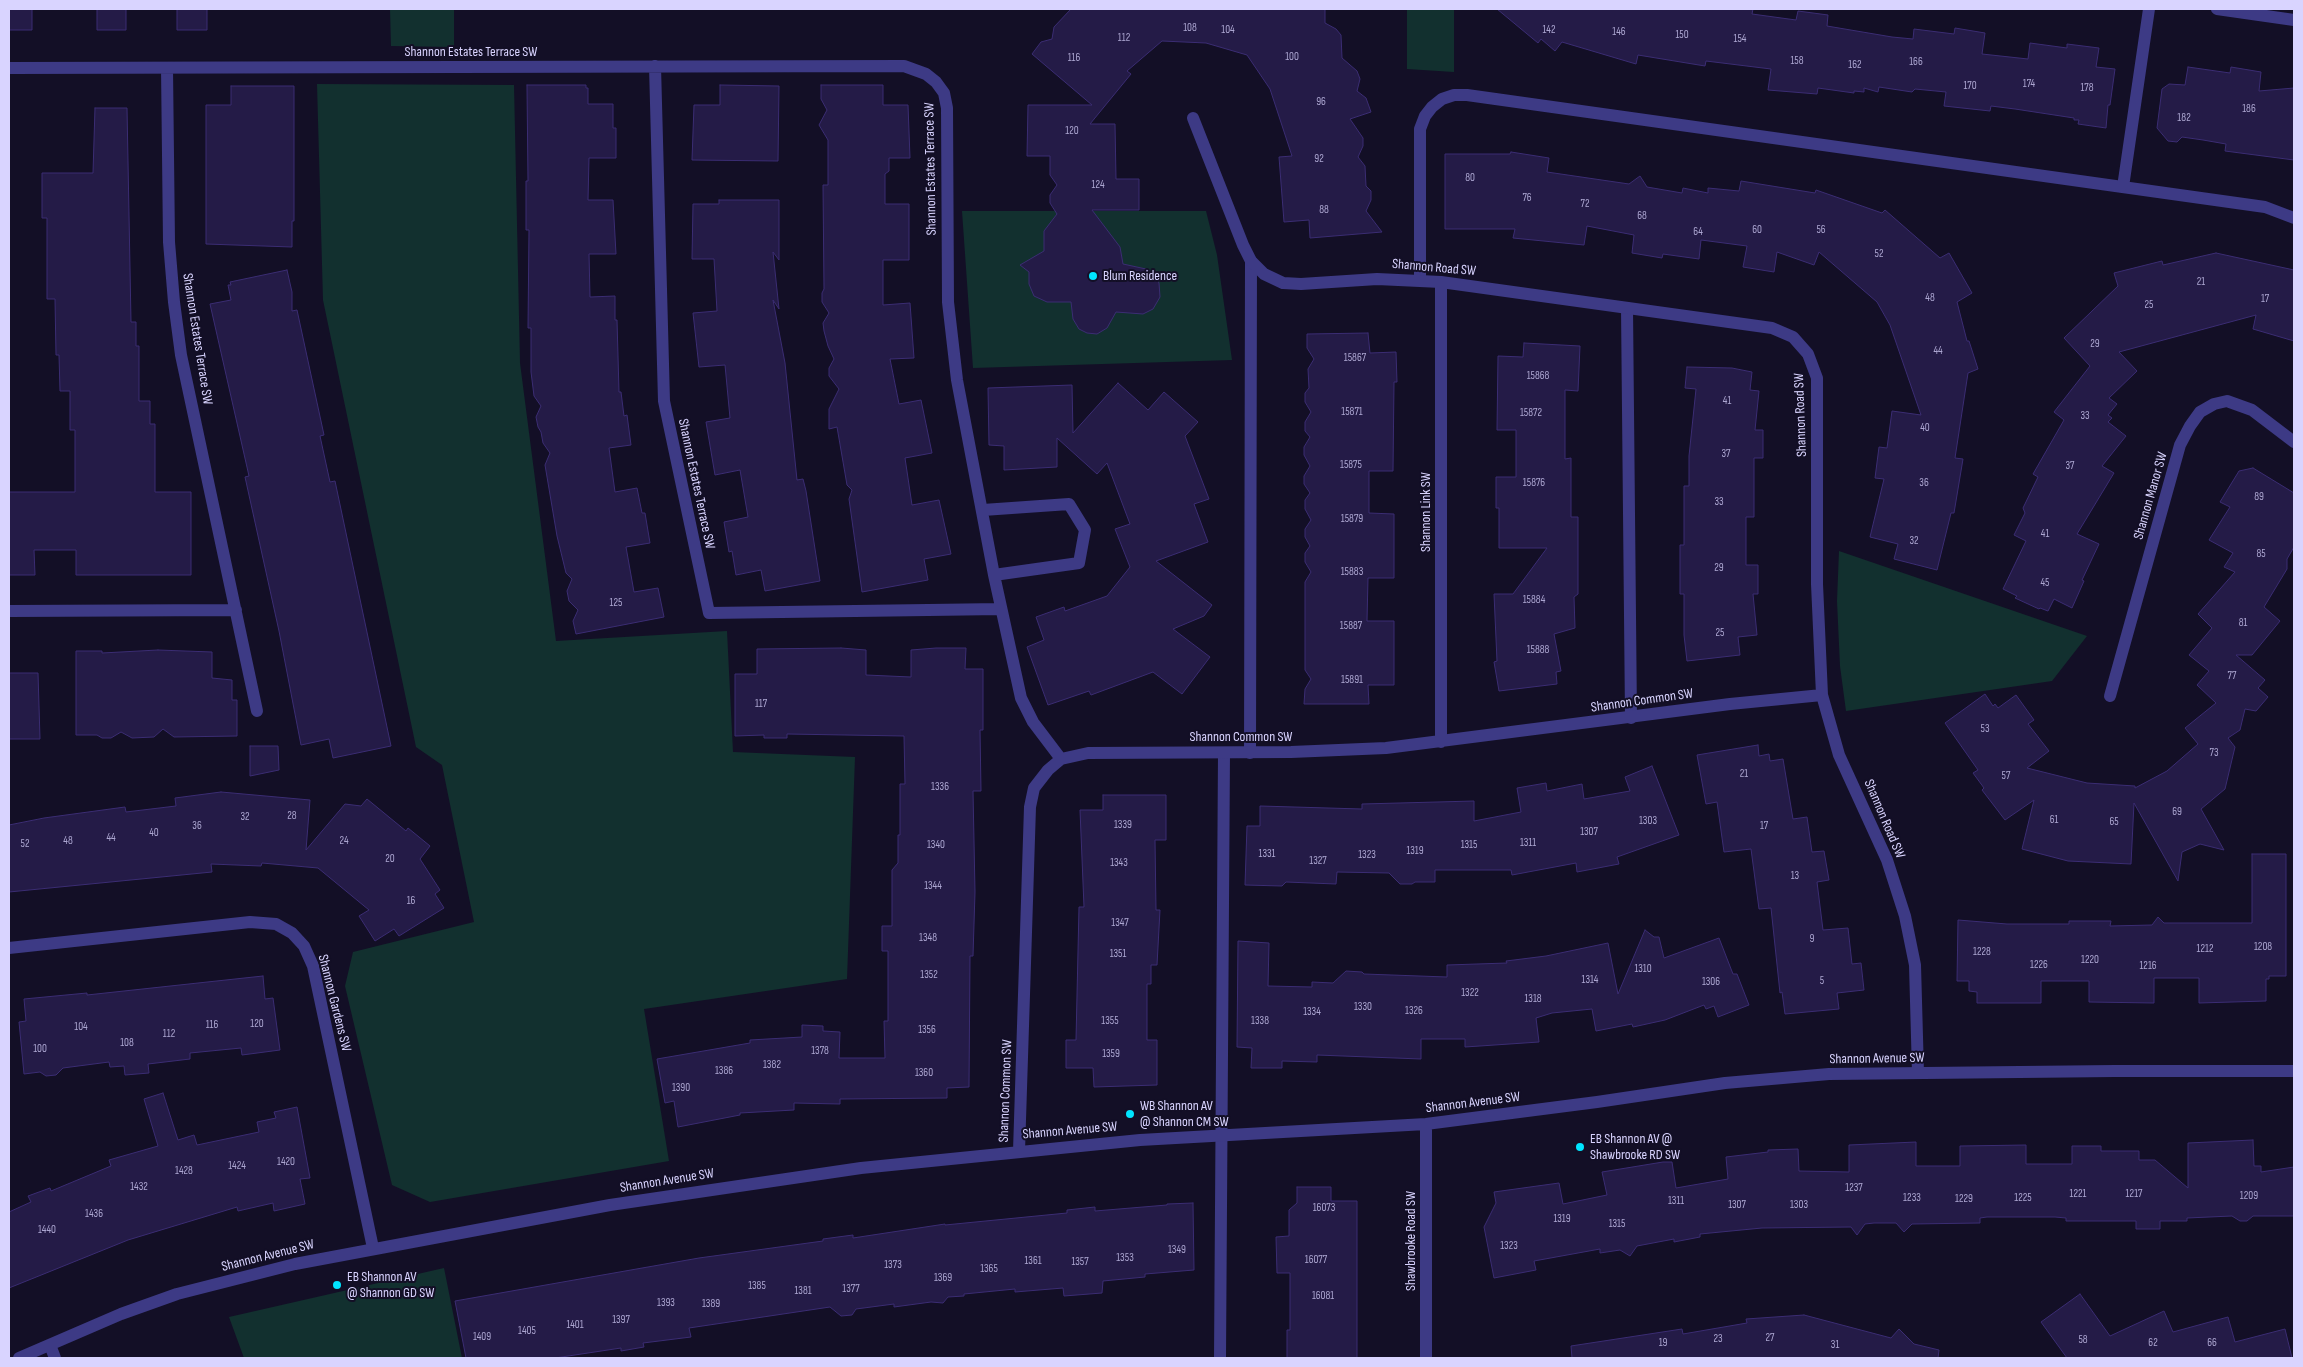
<!DOCTYPE html>
<style>
body{margin:0}
#map{position:relative;width:2303px;height:1367px;overflow:hidden;background:#130f26;font-family:"Sofia Sans Condensed",sans-serif}
canvas{display:block}
.frame{position:absolute;inset:0;border:10px solid #d9d4ff;pointer-events:none}
</style>
<div id="map">
<canvas width="2303" height="1367"></canvas>
<div class="frame"></div>
</div>
<script>
const ctx = document.querySelector('canvas').getContext('2d');
ctx.lineJoin = 'round';
function paint(path, color) {
  ctx.fillStyle = color;
  ctx.fill(path, 'evenodd');
}
function shape(rows) {
  const path = new Path2D();
  for (const r of rows) {
    path.moveTo(r[0], r[1]);
    for (let i = 2; i < r.length; i += 2) path.lineTo(r[i], r[i + 1]);
  }
  return path;
}
function trace(path, color, width, dash) {
  ctx.strokeStyle = color;
  ctx.lineWidth = width;
  ctx.lineCap = dash ? 'butt' : 'round';
  ctx.setLineDash(dash || []);
  ctx.stroke(path);
}
function label(font, color, halo, rows, align = 'center') {
  ctx.font = font + ' "Sofia Sans Condensed",sans-serif';
  ctx.lineWidth = 4;
  ctx.setLineDash([]);
  ctx.textBaseline = 'middle';
  ctx.strokeStyle = halo;
  ctx.fillStyle = color;
  for (const [text, x, y, turn = 0] of rows) {
    ctx.save();
    ctx.translate(x, y);
    ctx.rotate((+turn || 0) * Math.PI / 180);
    ctx.textAlign = isNaN(turn) ? turn : align;
    if (halo) ctx.strokeText(text, 0, 0);
    ctx.fillText(text, 0, 0);
    ctx.restore();
  }
}
paint(shape([
 [390,9,454,9,454,47,391,46],
 [1407,9,1454,9,1454,72,1407,69],
 [317,84,514,85,520,363,556,641,727,631,733,752,855,757,847,979,644,1009,669,1161,430,1202,392,1185,345,986,353,952,474,922,442,765,416,747,323,300],
 [962,211,1206,211,1217,255,1232,360,973,368],
 [1839,551,2087,636,2052,681,1846,711,1840,666,1837,601],
 [444,1268,462,1358,244,1358,229,1317]
]), '#12302f');
const building = shape([
 [9,9,32,9,32,30,9,30,9,9],
 [97,9,126,9,126,30,97,30,97,9],
 [177,9,207,9,207,30,177,30,177,9],
 [1071,9,1325,9,1325,23,1336,29,1341,35,1342,58,1357,71,1360,79,1357,91,1366,98,1371,112,1350,119,1363,138,1363,146,1358,157,1365,166,1366,186,1371,191,1371,200,1366,211,1382,232,1310,238,1309,220,1284,222,1279,157,1292,156,1270,89,1247,55,1206,43,1162,41,1127,71,1131,74,1090,124,1115,124,1116,179,1139,179,1139,210,1092,210,1120,247,1123,264,1146,269,1155,275,1159,283,1160,297,1153,309,1143,314,1116,312,1107,328,1097,334,1087,333,1079,329,1073,319,1071,302,1047,302,1034,296,1029,284,1029,272,1020,265,1044,251,1044,231,1057,214,1050,203,1050,195,1057,185,1050,175,1050,156,1027,156,1028,105,1092,105,1032,54,1041,42,1052,39,1054,27,1071,9],
 [1497,9,1753,9,1752,14,1796,20,1798,11,1828,15,1827,26,1892,37,1913,39,1914,29,1954,34,1955,28,1985,33,1982,54,2028,59,2030,43,2067,48,2067,44,2099,48,2096,67,2115,69,2110,105,2108,105,2106,128,2078,124,2079,120,2074,120,2074,118,2015,109,1991,106,1990,111,1944,106,1946,92,1915,89,1912,92,1879,87,1878,92,1864,88,1864,92,1854,91,1854,93,1818,88,1817,94,1768,90,1771,69,1706,61,1705,66,1638,55,1636,64,1562,42,1555,51,1541,39,1538,43,1497,9],
 [2188,67,2230,73,2231,67,2261,72,2259,91,2294,88,2294,160,2225,151,2226,144,2203,140,2182,137,2177,142,2168,141,2157,128,2162,89,2169,84,2185,85,2188,67],
 [527,85,586,85,586,88,588,88,588,104,613,104,613,128,616,128,616,158,589,158,588,200,613,200,616,254,589,254,590,297,615,296,615,320,617,320,619,392,621,392,624,416,627,415,631,445,609,448,615,492,637,488,642,513,645,513,650,543,626,547,634,592,658,588,664,617,576,634,573,621,578,610,569,601,567,591,572,579,566,573,557,536,545,465,550,453,543,443,541,432,538,427,536,417,541,406,534,396,531,372,531,328,528,328,529,230,526,230,526,181,528,181,527,85],
 [720,85,779,86,778,161,692,160,694,105,720,105,720,85],
 [821,85,883,85,883,105,908,105,910,158,889,158,889,171,885,174,885,204,909,204,909,260,883,260,883,305,910,303,914,358,890,359,899,404,921,400,932,453,905,458,912,505,939,500,951,554,924,559,928,580,862,592,849,499,852,490,847,485,837,427,829,429,829,409,839,389,829,376,829,368,834,359,828,346,824,331,823,323,829,313,822,302,822,293,824,289,823,185,828,185,828,140,819,125,827,110,821,99,821,85],
 [231,86,294,86,294,221,292,221,292,247,206,244,206,105,231,105,231,86],
 [95,108,127,108,131,322,136,322,136,346,139,346,139,401,150,401,150,424,155,424,155,492,191,492,191,575,76,575,76,550,34,550,35,575,9,575,9,492,75,492,75,430,70,430,70,391,60,391,59,355,56,355,55,299,47,299,47,218,42,218,42,173,93,173,95,108],
 [1511,152,1549,158,1547,172,1629,184,1640,176,1647,187,1682,193,1683,188,1708,193,1708,188,1739,191,1741,181,1815,193,1816,190,1882,213,1885,210,1940,258,1949,253,1972,293,1957,302,1967,341,1969,341,1978,369,1968,373,1955,458,1963,459,1954,513,1951,513,1937,570,1894,559,1898,544,1870,537,1884,479,1875,478,1879,447,1887,448,1892,411,1921,415,1890,325,1877,302,1819,252,1814,265,1777,252,1774,272,1743,267,1747,246,1701,240,1699,259,1663,254,1662,258,1632,253,1634,235,1587,226,1584,245,1513,238,1515,229,1445,229,1445,154,1510,154,1511,152],
 [719,200,779,200,779,260,773,252,779,309,773,300,785,363,797,480,803,479,806,491,820,581,765,591,761,570,736,575,732,551,729,552,724,522,748,517,740,470,715,475,706,422,730,418,725,365,699,367,693,313,717,311,714,259,692,259,693,204,719,204,719,200],
 [2216,253,2294,270,2294,341,2253,329,2256,315,2119,352,2137,371,2109,398,2117,404,2108,415,2112,418,2108,422,2126,436,2102,466,2114,473,2077,534,2099,544,2082,580,2084,581,2072,608,2054,599,2048,611,2040,608,2039,609,2015,598,2017,596,2003,589,2026,541,2014,535,2025,513,2023,508,2038,477,2033,474,2064,420,2054,412,2090,366,2064,338,2118,286,2114,273,2162,261,2163,265,2216,253],
 [287,270,292,292,292,311,297,310,324,435,320,436,330,482,335,481,391,746,333,758,329,739,301,745,279,631,245,477,249,476,210,304,231,300,228,285,231,285,230,282,287,270],
 [1368,333,1370,353,1396,352,1397,382,1394,382,1393,471,1369,471,1369,513,1394,514,1394,578,1368,578,1367,621,1394,621,1394,685,1368,685,1369,704,1304,704,1305,689,1311,679,1305,670,1305,582,1311,572,1305,562,1305,553,1310,546,1305,537,1305,529,1311,520,1305,509,1305,500,1310,493,1304,484,1304,476,1310,466,1304,455,1304,447,1310,437,1305,431,1305,422,1311,412,1305,402,1305,393,1309,388,1308,369,1314,359,1307,348,1307,334,1368,333],
 [1524,343,1580,346,1578,391,1565,390,1565,459,1571,458,1571,517,1578,517,1578,594,1574,597,1575,628,1554,634,1561,671,1556,672,1557,684,1499,691,1494,662,1497,661,1494,594,1513,594,1547,548,1499,548,1499,508,1496,508,1496,477,1516,477,1516,430,1497,430,1498,356,1523,357,1524,343],
 [1687,367,1732,368,1752,372,1750,390,1759,391,1755,430,1763,430,1763,458,1754,458,1754,517,1746,517,1746,565,1758,565,1758,594,1753,594,1757,635,1738,637,1740,655,1687,661,1684,635,1684,594,1680,594,1680,545,1684,545,1684,486,1689,486,1689,456,1696,389,1685,388,1687,367],
 [1118,383,1148,410,1164,392,1198,422,1185,436,1209,499,1194,504,1208,542,1156,561,1212,605,1204,616,1173,629,1210,657,1182,694,1153,672,1091,695,1089,691,1048,705,1027,647,1044,640,1036,617,1064,607,1065,611,1107,596,1130,567,1115,529,1130,524,1107,463,1097,474,1057,438,1057,467,1004,470,1004,446,989,445,988,388,1072,385,1073,433,1118,383],
 [2253,468,2294,493,2294,547,2287,559,2287,569,2264,607,2280,621,2252,655,2236,655,2265,680,2258,688,2268,697,2256,711,2245,709,2240,730,2228,738,2235,747,2225,789,2201,809,2224,850,2200,844,2182,852,2178,881,2134,803,2131,864,2068,861,2022,849,2034,800,2005,820,1982,790,1984,788,1973,773,1978,770,1945,723,1985,694,1993,706,1995,704,1998,708,2016,695,2034,720,2028,724,2049,751,2027,768,2087,783,2135,786,2135,788,2167,771,2198,744,2185,728,2216,703,2197,685,2209,671,2189,655,2212,628,2198,614,2235,572,2224,567,2233,553,2209,540,2230,507,2220,502,2239,471,2253,468],
 [841,648,866,650,866,675,911,677,911,650,936,648,966,648,965,669,983,669,983,730,980,730,981,791,973,791,975,892,973,956,970,956,969,1087,947,1088,947,1098,840,1099,840,1104,794,1103,794,1110,740,1113,740,1115,678,1127,674,1101,665,1103,657,1059,750,1043,750,1040,802,1037,802,1025,823,1026,823,1031,840,1032,839,1058,885,1058,884,1021,888,1021,888,951,882,951,882,926,892,926,892,870,898,863,898,835,900,835,900,784,905,784,904,736,787,734,787,738,764,738,764,735,735,736,735,674,757,674,757,649,841,648],
 [158,650,212,652,212,678,232,680,232,700,237,700,237,736,174,737,163,729,154,737,132,738,121,732,111,738,102,738,97,735,76,735,76,651,102,651,102,653,158,650],
 [9,673,38,673,40,739,9,739,9,673],
 [1758,745,1759,756,1769,754,1770,761,1783,759,1793,819,1807,817,1812,852,1824,851,1829,880,1817,882,1823,930,1848,928,1852,964,1861,963,1864,990,1837,993,1839,1009,1785,1014,1782,992,1780,993,1771,908,1759,909,1751,849,1724,852,1717,802,1706,804,1697,755,1758,745],
 [250,746,278,746,279,770,250,776,250,746],
 [1652,766,1679,835,1617,857,1619,864,1577,872,1576,863,1512,875,1511,870,1435,870,1435,882,1415,882,1412,884,1400,884,1389,873,1337,872,1336,884,1286,882,1282,886,1245,885,1247,826,1260,826,1260,806,1362,809,1362,804,1474,801,1474,821,1521,812,1517,788,1546,783,1547,791,1582,784,1584,799,1630,791,1625,777,1652,766],
 [221,792,310,800,306,850,345,804,361,806,367,799,406,831,408,828,430,846,420,859,440,890,435,894,444,908,399,936,394,929,375,941,359,916,369,910,318,868,262,863,261,866,211,864,212,872,9,892,9,825,44,818,125,807,126,812,176,806,175,798,221,792],
 [1103,795,1166,795,1166,840,1155,840,1156,910,1160,910,1157,965,1151,965,1151,984,1147,984,1147,1040,1157,1040,1157,1085,1094,1087,1093,1068,1066,1068,1066,1040,1076,1040,1079,907,1084,907,1080,810,1103,810,1103,795],
 [2252,854,2286,854,2286,976,2269,976,2269,979,2266,979,2266,1001,2199,1003,2199,978,2154,978,2154,1003,2089,1002,2089,981,2041,981,2041,1003,1977,1003,1977,992,1969,991,1969,981,1957,981,1958,920,2007,924,2069,924,2069,921,2111,921,2110,926,2152,925,2158,917,2164,923,2252,923,2252,854],
 [1645,930,1654,937,1659,937,1664,958,1719,938,1733,974,1737,974,1749,1005,1718,1017,1714,1006,1706,1009,1704,1005,1665,1020,1633,1027,1632,1024,1596,1031,1592,1009,1552,1013,1536,1018,1539,1042,1465,1047,1465,1039,1421,1039,1421,1059,1317,1055,1317,1062,1282,1061,1282,1068,1251,1068,1252,1048,1237,1047,1238,941,1269,943,1268,986,1312,987,1312,982,1333,983,1346,971,1362,972,1364,974,1447,977,1447,965,1507,963,1506,961,1546,956,1608,943,1618,994,1645,930],
 [263,976,265,999,273,998,280,1050,242,1055,241,1048,190,1053,190,1059,148,1064,149,1073,125,1075,124,1066,110,1067,109,1062,63,1068,56,1075,46,1076,40,1072,24,1074,19,1022,26,1021,24,999,87,993,87,995,263,976],
 [163,1093,178,1140,194,1135,197,1145,259,1132,257,1122,276,1118,274,1112,297,1107,310,1178,300,1179,305,1204,274,1211,273,1203,238,1211,237,1207,128,1240,9,1288,9,1212,31,1202,28,1196,50,1188,51,1191,111,1166,109,1160,158,1146,144,1099,163,1093],
 [2253,1140,2254,1166,2261,1166,2261,1172,2294,1167,2294,1216,2253,1216,2247,1221,2240,1221,2232,1216,2187,1218,2187,1221,2160,1221,2160,1229,2136,1229,2136,1221,2066,1221,2066,1218,2055,1217,1987,1217,1980,1218,1980,1223,1912,1224,1904,1232,1896,1223,1874,1223,1865,1224,1857,1235,1851,1227,1762,1228,1700,1234,1700,1237,1674,1242,1674,1239,1637,1246,1630,1256,1620,1250,1600,1253,1600,1249,1534,1261,1536,1270,1494,1278,1484,1227,1496,1203,1494,1192,1559,1183,1563,1204,1607,1195,1602,1172,1663,1162,1672,1162,1676,1188,1728,1179,1726,1157,1768,1152,1768,1150,1798,1149,1799,1171,1849,1172,1849,1145,1916,1142,1916,1166,1960,1166,1960,1146,2026,1145,2026,1164,2072,1164,2072,1146,2101,1146,2101,1151,2139,1151,2139,1160,2155,1160,2188,1188,2188,1143,2253,1140],
 [1297,1187,1331,1187,1331,1201,1357,1201,1357,1358,1287,1358,1287,1330,1290,1330,1290,1273,1277,1273,1276,1237,1289,1236,1289,1210,1297,1203,1297,1187],
 [1193,1203,1194,1270,1145,1274,1145,1277,1103,1281,1102,1293,1064,1296,1063,1288,1015,1292,1015,1289,964,1294,964,1296,948,1297,943,1303,931,1302,894,1307,894,1304,856,1309,852,1315,841,1316,830,1307,689,1328,691,1337,643,1343,644,1347,621,1351,621,1348,555,1358,466,1358,455,1301,699,1258,823,1241,823,1239,853,1235,853,1238,945,1224,945,1225,1067,1213,1067,1210,1095,1207,1095,1211,1167,1205,1167,1204,1193,1203],
 [2080,1294,2110,1336,2164,1311,2173,1332,2228,1317,2235,1342,2285,1329,2292,1358,2067,1358,2041,1322,2080,1294],
 [1804,1315,1891,1338,1899,1329,1914,1344,1939,1350,1938,1358,1572,1358,1571,1346,1682,1329,1683,1334,1747,1323,1746,1319,1804,1315]
]);
paint(building, '#241b47');
trace(building, '#3b2d73', 1);
trace(shape([
 [2123,187,2149,9],
 [1420,279,1420,129,1425,116,1432,107,1442,99,1454,95,1467,95,2265,207,2294,218],
 [1627,308,1631,718],
 [1250,753,1251,261],
 [1220,1358,1224,753]
]), '#3d3a85', 12);
trace(shape([
 [2217,9,2294,20],
 [655,66,664,401,709,613,1001,609],
 [9,68,904,66,926,74,936,82,944,93,947,108,948,302,957,380,994,575,1021,698,1033,722,1061,759],
 [167,68,169,242,174,302,181,355,257,711],
 [1193,118,1243,245,1251,261,1264,274,1283,283,1301,284,1377,279,1441,282,1772,328,1793,337,1808,354,1817,378,1817,584,1822,695,1839,755,1887,860,1905,916,1915,965,1918,1073],
 [983,510,1069,504,1085,530,1079,563,994,575],
 [9,611,236,610],
 [2110,696,2180,445,2190,426,2200,412,2214,404,2227,401,2252,410,2294,442],
 [1441,742,1441,282],
 [9,948,250,922,276,924,292,933,304,946,313,966,373,1248],
 [1426,1124,1426,1358],
 [1019,1151,1030,807,1034,788,1048,770,1061,759,1088,753,1291,752,1386,748,1730,704,1822,695],
 [50,1345,55,1358],
 [19,1358,121,1314,177,1294,295,1264,610,1205,861,1168,1140,1140,1426,1124,1597,1102,1725,1083,1829,1074,2115,1071,2294,1071]
]), '#3d3a85', 12);
for (const [x, y, r, color] of [
 [1093,276,5,"#00e5ff"],
 [1130,1114,5,"#00e5ff"],
 [1580,1147,5,"#00e5ff"],
 [337,1285,5,"#00e5ff"]
]) {
  const dot = new Path2D();
  dot.arc(x, y, r, 0, 2 * Math.PI);
  ctx.fillStyle = color;
  ctx.fill(dot);
  trace(dot, '#130f26', 2);
}
label('11px', '#aca6d1', null, [
 ["108",1190,28],
 ["104",1228,30],
 ["142",1549,30],
 ["146",1619,32],
 ["150",1682,35],
 ["112",1124,38],
 ["154",1740,39],
 ["100",1292,57],
 ["116",1074,58],
 ["158",1797,61],
 ["166",1916,62],
 ["162",1855,65],
 ["174",2029,84],
 ["170",1970,86],
 ["178",2087,88],
 ["96",1321,102],
 ["186",2249,109],
 ["182",2184,118],
 ["120",1072,131],
 ["92",1319,159],
 ["80",1470,178],
 ["124",1098,185],
 ["76",1527,198],
 ["72",1585,204],
 ["88",1324,210],
 ["68",1642,216],
 ["60",1757,230],
 ["56",1821,230],
 ["64",1698,232],
 ["52",1879,254],
 ["21",2201,282],
 ["48",1930,298],
 ["17",2265,299],
 ["25",2149,305],
 ["29",2095,344],
 ["44",1938,351],
 ["15867",1355,358],
 ["15868",1538,376],
 ["41",1727,401],
 ["15871",1352,412],
 ["15872",1531,413],
 ["33",2085,416],
 ["40",1925,428],
 ["37",1726,454],
 ["15875",1351,465],
 ["37",2070,466],
 ["15876",1534,483],
 ["36",1924,483],
 ["89",2259,497],
 ["33",1719,502],
 ["15879",1352,519],
 ["41",2045,534],
 ["32",1914,541],
 ["85",2261,554],
 ["29",1719,568],
 ["15883",1352,572],
 ["45",2045,583],
 ["15884",1534,600],
 ["125",616,603],
 ["81",2243,623],
 ["15887",1351,626],
 ["25",1720,633],
 ["15888",1538,650],
 ["77",2232,676],
 ["15891",1352,680],
 ["117",761,704],
 ["53",1985,729],
 ["73",2214,753],
 ["21",1744,774],
 ["57",2006,776],
 ["1336",940,787],
 ["69",2177,812],
 ["28",292,816],
 ["32",245,817],
 ["61",2054,820],
 ["1303",1648,821],
 ["65",2114,822],
 ["1339",1123,825],
 ["36",197,826],
 ["17",1764,826],
 ["1307",1589,832],
 ["40",154,833],
 ["44",111,838],
 ["48",68,841],
 ["24",344,841],
 ["1311",1528,843],
 ["52",25,844],
 ["1340",936,845],
 ["1315",1469,845],
 ["1319",1415,851],
 ["1331",1267,854],
 ["1323",1367,855],
 ["20",390,859],
 ["1327",1318,861],
 ["1343",1119,863],
 ["13",1795,876],
 ["1344",933,886],
 ["16",411,901],
 ["1347",1120,923],
 ["1348",928,938],
 ["9",1812,939],
 ["1208",2263,947],
 ["1212",2205,949],
 ["1228",1982,952],
 ["1351",1118,954],
 ["1220",2090,960],
 ["1226",2039,965],
 ["1216",2148,966],
 ["1310",1643,969],
 ["1352",929,975],
 ["1314",1590,980],
 ["5",1822,981],
 ["1306",1711,982],
 ["1322",1470,993],
 ["1318",1533,999],
 ["1330",1363,1007],
 ["1326",1414,1011],
 ["1334",1312,1012],
 ["1355",1110,1021],
 ["1338",1260,1021],
 ["120",257,1024],
 ["116",212,1025],
 ["104",81,1027],
 ["1356",927,1030],
 ["112",169,1034],
 ["108",127,1043],
 ["100",40,1049],
 ["1378",820,1051],
 ["1359",1111,1054],
 ["1382",772,1065],
 ["1386",724,1071],
 ["1360",924,1073],
 ["1390",681,1088],
 ["1420",286,1162],
 ["1424",237,1166],
 ["1428",184,1171],
 ["1432",139,1187],
 ["1237",1854,1188],
 ["1221",2078,1194],
 ["1217",2134,1194],
 ["1209",2249,1196],
 ["1233",1912,1198],
 ["1225",2023,1198],
 ["1229",1964,1199],
 ["1311",1676,1201],
 ["1307",1737,1205],
 ["1303",1799,1205],
 ["16073",1324,1208],
 ["1436",94,1214],
 ["1319",1562,1219],
 ["1315",1617,1224],
 ["1440",47,1230],
 ["1323",1509,1246],
 ["1349",1177,1250],
 ["1353",1125,1258],
 ["16077",1316,1260],
 ["1361",1033,1261],
 ["1357",1080,1262],
 ["1373",893,1265],
 ["1365",989,1269],
 ["1369",943,1278],
 ["1385",757,1286],
 ["1377",851,1289],
 ["1381",803,1291],
 ["16081",1323,1296],
 ["1393",666,1303],
 ["1389",711,1304],
 ["1397",621,1320],
 ["1401",575,1325],
 ["1405",527,1331],
 ["1409",482,1337],
 ["27",1770,1338],
 ["23",1718,1339],
 ["58",2083,1340],
 ["19",1663,1343],
 ["62",2153,1343],
 ["66",2212,1343],
 ["31",1835,1345]
]);
label('14px', '#d9d4ff', '#130f26', [
 ["Shannon Estates Terrace SW",471,52],
 ["Shannon Estates Terrace SW",931,169,-91],
 ["Shannon Road SW",1434,268,5],
 ["Shannon Estates Terrace SW",197,339,81],
 ["Shannon Road SW",1801,415,-92],
 ["Shannon Estates Terrace SW",696,484,78],
 ["Shannon Manor SW",2151,496,-74],
 ["Shannon Link SW",1426,512,-90],
 ["Shannon Common SW",1642,701,-8],
 ["Shannon Common SW",1241,737],
 ["Shannon Road SW",1884,819,67],
 ["Shannon Gardens SW",334,1003,76],
 ["Shannon Avenue SW",1877,1059,-1],
 ["Shannon Common SW",1006,1091,-88],
 ["Shannon Avenue SW",1473,1103,-7],
 ["Shannon Avenue SW",1070,1131,-5],
 ["Shannon Avenue SW",667,1181,-9],
 ["Shawbrooke Road SW",1411,1241,-90],
 ["Shannon Avenue SW",268,1256,-14]
]);
label('14px', '#d9d4ff', '#130f26', [
 ["Blum Residence",1103,276],
 ["WB Shannon AV",1140,1106],
 ["@ Shannon CM SW",1140,1122],
 ["EB Shannon AV @",1590,1139],
 ["Shawbrooke RD SW",1590,1155],
 ["EB Shannon AV",347,1277],
 ["@ Shannon GD SW",347,1293]
], 'left');
</script>
